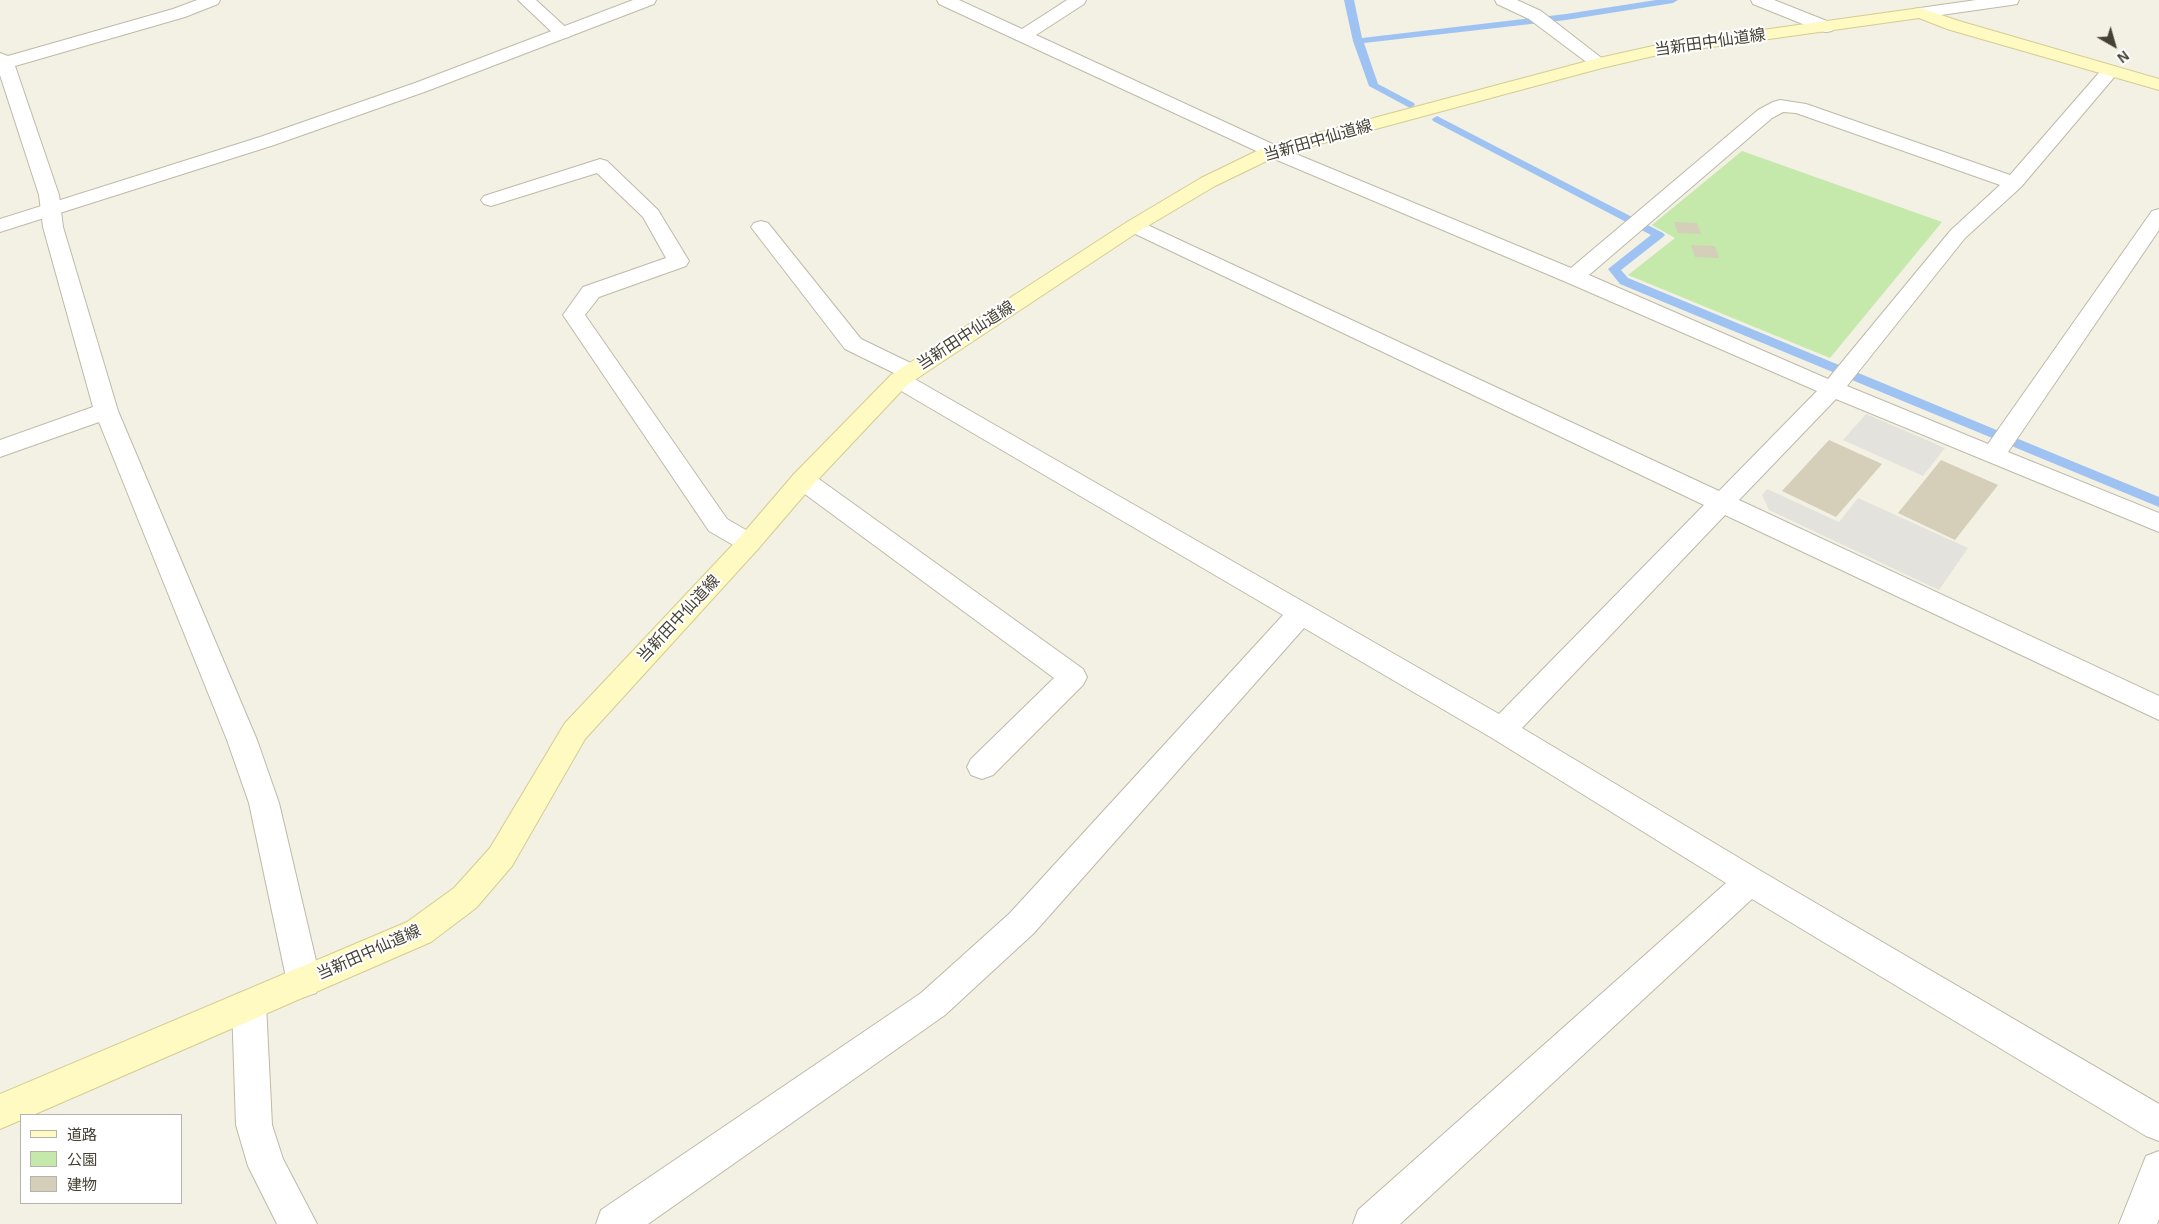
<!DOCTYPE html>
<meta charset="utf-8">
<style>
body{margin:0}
#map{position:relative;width:2159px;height:1224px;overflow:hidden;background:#f3f0e4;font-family:Helvetica,"Noto Sans JP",sans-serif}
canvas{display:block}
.legend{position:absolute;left:20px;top:1114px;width:162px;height:90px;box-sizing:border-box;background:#fff;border:1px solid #b5b3ae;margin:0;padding:6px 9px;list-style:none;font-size:15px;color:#454134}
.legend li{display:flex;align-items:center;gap:10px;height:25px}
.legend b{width:25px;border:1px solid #b5b3ae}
.north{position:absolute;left:2089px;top:20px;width:50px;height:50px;-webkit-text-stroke:4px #fff;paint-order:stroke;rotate:142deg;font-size:14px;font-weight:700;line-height:20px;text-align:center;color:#454134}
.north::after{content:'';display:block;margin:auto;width:18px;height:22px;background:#454134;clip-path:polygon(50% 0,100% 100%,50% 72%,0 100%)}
</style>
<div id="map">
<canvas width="2159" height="1224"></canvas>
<ul class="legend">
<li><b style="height:6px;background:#fff9c2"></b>道路</li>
<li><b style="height:14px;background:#c4e9ab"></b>公園</li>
<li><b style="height:14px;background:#d5ceb9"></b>建物</li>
</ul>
<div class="north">N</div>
</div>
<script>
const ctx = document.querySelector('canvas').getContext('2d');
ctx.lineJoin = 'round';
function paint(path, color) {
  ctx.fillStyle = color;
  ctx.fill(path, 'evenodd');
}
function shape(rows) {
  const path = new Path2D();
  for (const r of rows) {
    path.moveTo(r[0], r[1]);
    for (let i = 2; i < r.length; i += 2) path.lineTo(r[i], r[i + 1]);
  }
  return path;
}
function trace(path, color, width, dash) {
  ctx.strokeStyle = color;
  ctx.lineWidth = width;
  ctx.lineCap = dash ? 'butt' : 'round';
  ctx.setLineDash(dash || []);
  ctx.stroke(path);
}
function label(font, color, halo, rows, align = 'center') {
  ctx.font = font + ' Helvetica,"Noto Sans JP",sans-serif';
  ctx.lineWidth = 4;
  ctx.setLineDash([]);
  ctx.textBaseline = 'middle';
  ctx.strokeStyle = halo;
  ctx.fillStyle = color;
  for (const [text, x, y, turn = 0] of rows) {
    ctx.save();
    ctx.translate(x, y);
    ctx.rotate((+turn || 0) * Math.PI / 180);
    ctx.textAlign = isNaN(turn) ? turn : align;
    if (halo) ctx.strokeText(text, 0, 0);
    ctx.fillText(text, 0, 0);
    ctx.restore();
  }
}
paint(shape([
 [1742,151,1942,222,1830,358,1628,275,1675,238,1652,225]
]), '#c4e9ab');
paint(shape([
 [1866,414,1945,448,1923,476,1843,440],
 [1767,489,1839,522,1858,498,1968,548,1939,590,1769,510,1762,495]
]), '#e3e2dd');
paint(shape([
 [1344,0,1354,0,1362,38,1566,14,1656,0,1678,0,1673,3,1566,20,1364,43,1378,84,1414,103,1415,105,1410,108,1369,86,1353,41,1344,0],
 [1437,116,1663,233,1665,235,1663,237,1621,270,1628,278,2159,497,2159,507,1620,284,1608,269,1651,235,1433,121,1432,119,1437,116]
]), '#9ec3f2');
paint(shape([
 [1674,222,1697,223,1701,234,1678,233],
 [1691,245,1715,246,1719,258,1695,257],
 [1829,440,1882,464,1836,517,1782,491],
 [1941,460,1998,485,1955,540,1898,513]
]), '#d5ceb9');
const minor = shape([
 [197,0,220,0,218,4,185,17,15,66,59,195,63,227,118,411,257,740,279,803,321,982,316,993,304,997,292,993,287,982,249,803,227,740,99,422,0,457,0,440,93,407,43,227,39,195,0,75,0,53,8,56,173,9,197,0],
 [518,0,536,0,572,33,569,37,563,38,557,37,518,0],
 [937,0,959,0,1022,29,1067,0,1086,0,1084,4,1036,35,1279,147,1571,268,1758,110,1773,102,1780,100,1806,104,2010,175,2104,67,2110,66,2116,67,2119,71,2116,75,2021,187,1965,238,1847,386,1988,444,2152,211,2159,209,2159,230,2008,452,2159,513,2159,532,1836,399,1739,500,2159,696,2159,720,1725,515,1522,728,1761,871,2159,1104,2159,1141,2146,1136,1752,899,1400,1224,1353,1224,1358,1210,1726,883,1492,738,1304,628,1034,933,945,1015,648,1224,596,1224,601,1210,921,993,1010,913,1283,615,891,385,887,380,891,375,896,374,845,349,754,231,751,227,754,223,761,221,768,223,861,339,919,367,923,372,919,377,913,378,1499,714,1704,505,1127,230,1124,226,1127,222,1134,220,1141,222,1719,491,1817,391,1566,282,1265,155,939,4,937,0],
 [1783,112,1796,113,2000,185,1951,230,1828,379,1589,275,1772,118,1783,112],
 [1495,0,1517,0,1541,11,1608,63,1605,67,1599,68,1593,67,1529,19,1497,4,1495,0],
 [1751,0,1774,0,1832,23,1835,27,1832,31,1826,32,1820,31,1753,4,1751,0],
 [1976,0,2019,0,2017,4,2011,5,1920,18,1914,17,1912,13,1914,9,1920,8,1976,0],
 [600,159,607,161,658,210,689,261,686,266,599,297,585,315,727,519,758,537,762,543,758,549,749,552,740,549,709,531,563,315,583,287,666,258,643,217,597,173,491,206,484,204,481,200,484,196,600,159],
 [803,472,812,474,1083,669,1087,677,1083,685,993,775,982,779,971,775,967,767,971,759,1054,678,794,486,790,480,794,474,803,472],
 [249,990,261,994,266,1005,272,1125,283,1159,317,1224,277,1224,248,1166,236,1125,232,1005,237,994,249,990],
 [2159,1151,2159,1219,2157,1224,2119,1224,2146,1156,2159,1151]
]);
const tertiary = shape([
 [633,0,656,0,654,4,427,91,274,145,0,232,0,219,260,137,415,83,633,0]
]);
const secondary = shape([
 [1920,8,1959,21,2159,79,2159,90,1947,29,1919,18,1662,54,1602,68,1279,155,1215,186,1141,230,907,385,812,486,758,549,585,739,512,866,476,908,431,942,33,1115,21,1115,21,1120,0,1129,0,1094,407,922,454,888,490,848,565,723,740,537,794,474,891,375,1127,222,1201,178,1265,147,1599,58,1662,44,1920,8]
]);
trace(minor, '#bebaa7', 2);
trace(tertiary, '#bebaa7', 2);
trace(secondary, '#d5cd92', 2);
paint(minor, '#fff');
paint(tertiary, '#fff');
paint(secondary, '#fff9c2');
label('16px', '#454134', '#fff', [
 ["当新田中仙道線",1710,43,-8],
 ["当新田中仙道線",1318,141,-16],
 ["当新田中仙道線",966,336,-33],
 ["当新田中仙道線",679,619,-47],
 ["当新田中仙道線",369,953,-24]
]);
</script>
